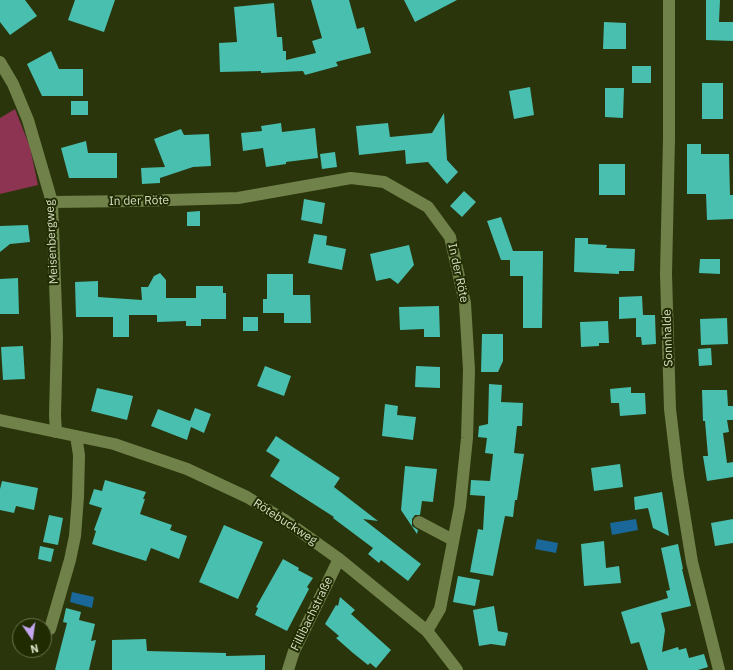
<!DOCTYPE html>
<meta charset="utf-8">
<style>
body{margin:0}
#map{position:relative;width:733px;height:670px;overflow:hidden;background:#2a350b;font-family:"IBM Plex Sans",sans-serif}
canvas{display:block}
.north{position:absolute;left:12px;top:618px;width:40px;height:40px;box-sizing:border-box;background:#202b01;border:1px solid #68734e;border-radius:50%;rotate:167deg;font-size:11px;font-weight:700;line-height:16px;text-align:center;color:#d4dfc2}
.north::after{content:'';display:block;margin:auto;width:14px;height:18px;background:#c5a6f0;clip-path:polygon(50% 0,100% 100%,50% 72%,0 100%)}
</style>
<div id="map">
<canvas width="733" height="670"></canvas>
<div class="north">N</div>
</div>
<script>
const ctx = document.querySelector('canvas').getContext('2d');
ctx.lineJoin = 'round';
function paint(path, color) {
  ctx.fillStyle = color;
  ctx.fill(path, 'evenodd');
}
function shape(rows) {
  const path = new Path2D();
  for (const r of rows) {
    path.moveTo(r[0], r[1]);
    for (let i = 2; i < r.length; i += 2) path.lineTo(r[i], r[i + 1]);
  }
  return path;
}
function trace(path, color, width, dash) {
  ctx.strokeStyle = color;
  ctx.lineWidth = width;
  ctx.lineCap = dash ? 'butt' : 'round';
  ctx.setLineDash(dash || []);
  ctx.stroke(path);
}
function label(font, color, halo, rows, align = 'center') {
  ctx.font = font + ' "IBM Plex Sans",sans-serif';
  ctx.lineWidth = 4;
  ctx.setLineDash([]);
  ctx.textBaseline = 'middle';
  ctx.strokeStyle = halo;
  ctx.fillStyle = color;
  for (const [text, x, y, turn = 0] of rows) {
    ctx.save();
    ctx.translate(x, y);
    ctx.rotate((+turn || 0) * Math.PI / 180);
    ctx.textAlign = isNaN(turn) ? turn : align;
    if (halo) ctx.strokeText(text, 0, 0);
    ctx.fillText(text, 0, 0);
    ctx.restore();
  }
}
paint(shape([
 [15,109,30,147,38,185,0,194,0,118]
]), '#8c3451');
paint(shape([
 [636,519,638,530,612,535,610,523],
 [537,539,558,543,556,553,535,549],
 [72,592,94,597,92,608,70,602]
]), '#1a6799');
paint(shape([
 [0,0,25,0,37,16,10,35,0,22],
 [75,0,115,0,104,32,68,20],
 [311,0,349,0,357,29,364,27,371,53,336,62,338,66,305,75,303,71,261,73,261,71,220,72,219,43,237,42,234,7,274,3,277,37,282,37,283,51,286,51,286,60,316,53,312,41,322,38],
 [404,0,457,0,415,22],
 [706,0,720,0,719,22,733,22,733,41,706,40],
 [604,22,626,23,626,49,603,49],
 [51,51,59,69,83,69,83,96,42,96,27,64],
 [632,66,651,66,651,83,632,83],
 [702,83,723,83,723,119,702,119],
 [530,87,534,115,514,119,509,91],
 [605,88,624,88,623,118,605,117],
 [71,101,88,101,88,115,71,115],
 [444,113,447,160,458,172,447,184,428,162,406,164,405,150,359,155,356,126,388,123,390,137,432,133],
 [281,123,282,132,315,128,318,158,286,162,286,164,266,167,263,148,243,151,241,133,262,131,261,126],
 [181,129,184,135,209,134,211,166,193,167,160,178,160,183,142,184,141,168,165,167,154,139],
 [86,141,88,153,117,153,117,178,69,178,61,148],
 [687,144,701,144,701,154,729,154,730,195,733,195,733,219,707,220,706,194,687,194],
 [335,152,337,167,322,169,320,154],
 [599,164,625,164,625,195,599,195],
 [464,191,476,202,462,217,450,206],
 [304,199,325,203,322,224,301,220],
 [200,211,200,226,187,226,187,212],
 [501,217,513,251,543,251,542,328,523,328,523,276,510,276,510,260,501,260,487,221],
 [28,225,30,242,10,244,0,252,0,226],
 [314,234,327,236,326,245,346,249,342,270,308,263],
 [575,238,588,238,588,244,607,245,606,248,635,249,634,271,619,271,619,274,574,272],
 [409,245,414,265,398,284,390,278,376,281,370,254],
 [700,259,720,259,720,274,699,273],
 [160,273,166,280,166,298,196,298,196,286,223,286,223,293,226,293,226,319,201,319,201,326,186,326,186,321,157,322,157,315,129,315,129,337,113,337,113,317,76,317,75,282,98,281,98,297,142,300,141,287,148,287,154,276],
 [267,274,293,274,293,295,310,295,311,323,284,323,284,313,263,313,263,299,267,299],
 [18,278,19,314,0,314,0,279],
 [642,296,643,315,655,315,656,344,642,345,641,337,636,337,636,318,619,319,619,297],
 [439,306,440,337,424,337,424,329,400,330,399,307],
 [243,317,258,317,258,331,243,331],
 [727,318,728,344,701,345,700,319],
 [608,321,609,343,599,343,599,346,581,347,580,322],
 [482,334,503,334,503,361,498,372,481,372],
 [23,346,25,379,3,380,1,347],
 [711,348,712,365,699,366,698,349],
 [265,366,291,376,284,396,257,386],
 [416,366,440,367,440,388,415,387],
 [489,384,502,385,501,402,523,403,522,426,517,426,514,453,524,454,517,500,515,500,513,517,505,516,493,576,470,572,478,529,483,530,485,496,470,495,471,480,490,481,493,454,485,453,487,438,478,437,479,426,488,424],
 [631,387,631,393,645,393,646,414,620,416,619,403,611,403,610,389],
 [97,388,133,396,127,420,91,411],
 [702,390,727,390,728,406,733,406,733,420,727,420,729,432,723,433,727,463,733,462,733,477,707,481,703,456,708,456,705,421,703,421],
 [385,404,398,406,397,415,416,417,413,440,382,436],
 [195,408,211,414,204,433,191,427,187,440,151,426,158,409,190,421],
 [276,436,340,478,334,487,378,521,363,519,421,564,408,581,381,560,379,563,368,554,373,548,333,518,334,517,270,476,280,460,266,451],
 [620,464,623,487,594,491,591,468],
 [405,466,437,469,433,502,422,501,420,515,415,515,412,519,412,526,418,530,417,534,401,510],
 [105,480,146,492,143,499,145,499,140,514,172,525,170,530,187,536,179,559,151,548,146,561,92,544,96,531,94,530,102,508,89,504,94,489,102,491],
 [2,481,38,488,34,510,16,506,14,513,0,510,0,489],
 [662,492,669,536,653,528,648,508,635,510,634,497],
 [49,515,63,518,58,545,43,542],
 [733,519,733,543,715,546,711,523],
 [224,525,263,542,238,599,199,582],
 [604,541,606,568,619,566,621,583,584,586,581,544],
 [678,544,683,569,682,569,691,606,661,613,665,630,662,652,678,647,679,650,686,648,689,658,704,654,708,667,698,670,648,670,639,642,631,644,621,612,668,598,666,591,670,590,661,548],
 [40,546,54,549,51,562,38,559],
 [283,559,299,568,298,570,313,578,307,587,309,589,287,631,255,615,258,608,256,607],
 [458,576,480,580,475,606,453,602],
 [340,597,355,610,351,614,391,650,376,668,370,663,368,665,353,653,336,638,339,636,325,624,336,605,338,606],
 [494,606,498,631,508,633,505,646,491,644,479,646,473,610],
 [66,608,81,612,79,620,95,624,91,641,96,640,89,670,55,670,67,623,63,622],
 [146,639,147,651,226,653,226,656,265,655,265,670,112,670,112,640]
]), '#49bfaf');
trace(shape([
 [669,0,669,139,666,274,670,409,678,476,692,562,719,670],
 [0,62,13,84,28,120,52,202,57,337,55,415,56,432],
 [52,202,134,201,238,198,351,178,384,182,428,207,450,237,465,303,469,370,467,438,460,506,440,609,427,631],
 [0,420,114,444,187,469,247,497,283,519,339,559,427,631,457,670],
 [419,522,453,540],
 [50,629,70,560,75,536,78,497,79,455,76,436],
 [288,670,294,651,339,559]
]), '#70814a', 12);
label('12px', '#d4dfc2', '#202b01', [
 ["In der Röte",139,201,-1],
 ["Meisenbergweg",52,242,-93],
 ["In der Röte",458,273,78],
 ["Sonnhalde",668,338,-92],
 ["Rötebuckweg",285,522,33],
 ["Fillibachstraße",312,614,-64]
]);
</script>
